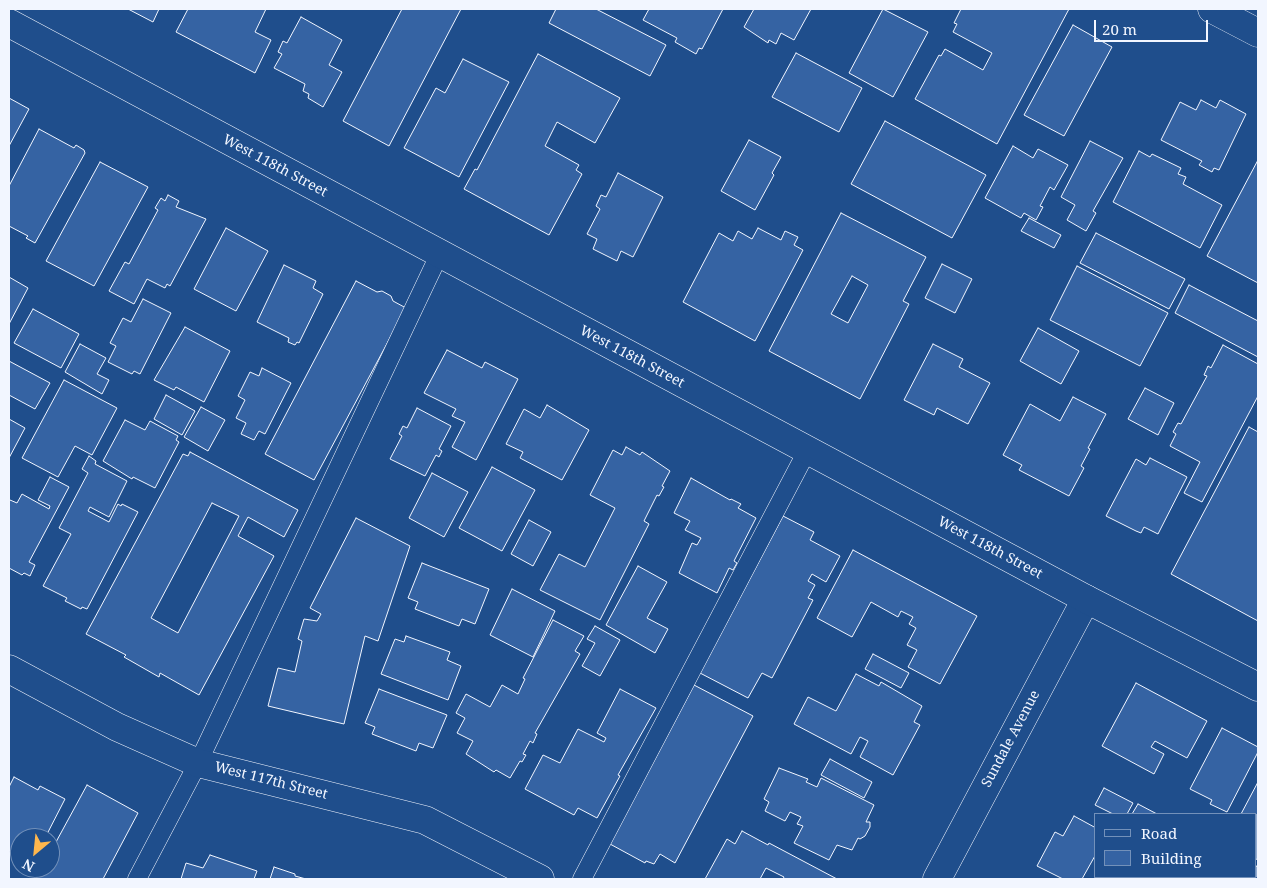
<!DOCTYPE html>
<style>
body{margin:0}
#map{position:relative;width:1267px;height:888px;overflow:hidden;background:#1f4e8c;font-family:"Noto Serif",serif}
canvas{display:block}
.frame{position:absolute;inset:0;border:10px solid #f2f6ff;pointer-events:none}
.legend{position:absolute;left:1094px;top:813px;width:162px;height:65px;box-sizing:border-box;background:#1f4e8c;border:1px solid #7391ba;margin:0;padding:6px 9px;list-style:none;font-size:15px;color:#f2f6ff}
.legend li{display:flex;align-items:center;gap:10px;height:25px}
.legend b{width:25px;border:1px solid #7391ba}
.north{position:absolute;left:10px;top:828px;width:50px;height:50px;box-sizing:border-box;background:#1f4e8c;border:1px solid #7391ba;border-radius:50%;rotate:208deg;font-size:14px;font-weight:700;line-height:20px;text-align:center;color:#f2f6ff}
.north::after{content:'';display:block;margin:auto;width:18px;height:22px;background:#ffb74d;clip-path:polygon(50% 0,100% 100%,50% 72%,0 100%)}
.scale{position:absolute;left:1094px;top:20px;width:114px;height:22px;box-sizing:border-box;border:2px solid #f2f6ff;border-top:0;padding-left:6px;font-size:15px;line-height:18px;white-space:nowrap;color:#f2f6ff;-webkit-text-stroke:4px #1f4e8c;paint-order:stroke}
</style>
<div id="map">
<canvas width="1267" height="888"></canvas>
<div class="frame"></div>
<ul class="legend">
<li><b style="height:6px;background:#1f4e8c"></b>Road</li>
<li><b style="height:14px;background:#3563a3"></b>Building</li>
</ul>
<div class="north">N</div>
<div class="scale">20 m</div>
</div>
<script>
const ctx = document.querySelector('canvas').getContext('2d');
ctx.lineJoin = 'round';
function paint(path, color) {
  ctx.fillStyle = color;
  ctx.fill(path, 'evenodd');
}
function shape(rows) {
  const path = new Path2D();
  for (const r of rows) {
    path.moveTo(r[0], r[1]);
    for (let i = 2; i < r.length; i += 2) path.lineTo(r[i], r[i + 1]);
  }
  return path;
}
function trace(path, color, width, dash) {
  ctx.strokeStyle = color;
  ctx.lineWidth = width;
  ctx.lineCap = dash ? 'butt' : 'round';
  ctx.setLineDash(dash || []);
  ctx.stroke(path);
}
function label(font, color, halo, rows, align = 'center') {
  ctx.font = font + ' "Noto Serif",serif';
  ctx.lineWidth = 4;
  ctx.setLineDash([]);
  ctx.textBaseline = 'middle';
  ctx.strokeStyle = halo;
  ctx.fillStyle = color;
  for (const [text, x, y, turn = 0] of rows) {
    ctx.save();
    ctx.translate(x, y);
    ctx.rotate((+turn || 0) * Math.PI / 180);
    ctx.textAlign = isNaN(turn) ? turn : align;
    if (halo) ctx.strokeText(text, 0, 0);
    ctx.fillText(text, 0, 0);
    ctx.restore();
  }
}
const building = shape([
 [128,9,159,9,153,22,128,9],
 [188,9,266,9,255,32,271,40,255,73,176,32,188,9],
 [402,9,461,9,389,146,343,121,402,9],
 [556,9,596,9,666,45,650,76,549,23,556,9],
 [649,9,723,9,702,49,699,48,696,54,675,42,677,38,643,20,649,9],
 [754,9,811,9,794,40,781,33,776,44,769,40,768,43,744,27,754,9],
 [883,9,928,32,893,97,849,73,883,9],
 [961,9,1069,9,997,144,915,99,939,55,941,56,945,49,983,70,992,53,953,32,957,24,954,23,961,9],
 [301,17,342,40,329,65,342,72,323,107,308,98,309,94,303,91,305,84,274,68,282,54,278,52,283,41,287,43,301,17],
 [1073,25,1112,47,1064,136,1024,115,1073,25],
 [796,53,862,88,839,132,772,97,796,53],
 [538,54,620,98,595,143,557,122,545,146,579,165,576,170,582,174,549,235,464,189,475,169,477,170,538,54],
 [463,59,509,82,459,177,404,148,436,88,445,93,463,59],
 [9,98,29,109,9,146,9,98],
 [1201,100,1216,108,1220,100,1246,114,1219,170,1214,168,1212,172,1199,165,1202,161,1161,140,1180,102,1196,110,1201,100],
 [885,121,986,175,952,238,851,184,885,121],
 [39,129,74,148,76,145,84,150,85,153,35,243,26,238,28,236,9,226,9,186,39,129],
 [749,140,781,157,772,173,774,175,755,210,721,191,749,140],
 [1090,141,1123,158,1093,211,1096,213,1086,231,1067,220,1075,205,1061,197,1090,141],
 [1013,146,1033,158,1038,149,1068,165,1054,190,1050,187,1040,206,1043,207,1036,220,1024,213,1021,218,985,198,1013,146],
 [1139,151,1150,157,1152,154,1181,168,1178,174,1186,177,1183,184,1222,205,1200,248,1113,202,1139,151],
 [1258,160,1258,283,1207,256,1258,160],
 [100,162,148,187,94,286,46,261,100,162],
 [618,173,663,197,633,257,621,251,617,261,593,249,597,239,587,234,600,209,596,206,601,195,606,197,618,173],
 [168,195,179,201,176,207,206,219,170,286,167,284,165,288,147,279,134,304,109,291,125,262,129,264,158,210,155,208,161,198,165,201,168,195],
 [841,213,926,257,903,301,909,304,860,399,769,351,841,213],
 [852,276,868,285,848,323,831,314,852,276],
 [1029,218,1061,235,1054,248,1021,231,1029,218],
 [226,228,268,251,236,311,194,289,226,228],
 [758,228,781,240,785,231,798,237,794,245,803,250,755,341,683,302,719,233,733,241,738,231,752,239,758,228],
 [1096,233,1185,279,1169,309,1080,263,1096,233],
 [942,264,972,279,955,313,925,298,942,264],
 [284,265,316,281,313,288,323,294,299,343,297,342,295,345,288,342,289,338,257,322,284,265],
 [1077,266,1168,313,1140,366,1050,320,1077,266],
 [9,277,28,288,9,324,9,277],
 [356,281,377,292,382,291,391,296,393,301,406,308,314,480,265,454,356,281],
 [1189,285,1258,321,1258,357,1175,313,1189,285],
 [143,299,171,313,140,374,134,371,132,374,108,362,116,346,110,343,123,318,131,322,143,299],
 [33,309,79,334,61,368,14,343,33,309],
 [185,327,230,351,204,402,176,387,174,390,154,380,185,327],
 [1038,328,1079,351,1061,384,1020,361,1038,328],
 [80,344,106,358,97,374,109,380,102,394,65,372,80,344],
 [933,344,963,359,959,367,990,383,968,424,937,408,934,415,904,400,933,344],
 [1223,345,1258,364,1258,396,1202,502,1184,493,1200,462,1170,446,1176,434,1173,432,1178,423,1181,424,1207,376,1204,375,1208,366,1211,368,1223,345],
 [447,350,482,368,485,362,518,379,476,460,452,447,465,422,452,416,456,409,424,393,447,350],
 [9,361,50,383,35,409,9,395,9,361],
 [262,368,291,383,265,434,259,431,254,440,241,434,246,423,236,418,245,400,238,396,250,372,259,376,262,368],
 [64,380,117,408,92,455,75,446,58,477,22,458,64,380],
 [1145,388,1174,403,1158,435,1128,419,1145,388],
 [166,395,195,411,182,435,154,419,166,395],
 [1073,397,1106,414,1088,448,1090,449,1081,466,1084,468,1069,496,1019,470,1022,465,1003,455,1030,404,1060,421,1073,397],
 [547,405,589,430,562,480,520,458,523,452,506,444,524,409,540,418,547,405],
 [201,407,225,420,208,451,184,437,201,407],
 [417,408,451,426,439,449,442,451,439,457,436,455,425,476,390,459,402,436,399,434,403,426,407,428,417,408],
 [9,419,25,428,9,458,9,419],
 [125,420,145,430,150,421,178,436,176,440,179,442,155,488,133,477,132,479,103,461,125,420],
 [1249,427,1258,432,1258,621,1171,574,1249,427],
 [626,447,640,455,642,452,670,471,662,486,664,487,659,496,657,495,644,521,649,524,600,620,540,590,559,554,585,567,615,508,590,495,613,450,622,455,626,447],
 [190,452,298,510,284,537,248,517,238,536,274,556,199,695,160,673,159,677,124,657,126,655,86,634,183,454,188,456,190,452],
 [212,503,239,516,178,633,151,618,212,503],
 [89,456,96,461,95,464,127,481,109,517,90,507,88,511,109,522,118,504,121,506,122,504,138,512,87,609,82,607,81,609,65,601,67,598,43,586,71,534,59,528,88,473,82,469,89,456],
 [1150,458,1187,477,1158,534,1144,527,1141,533,1136,531,1106,516,1136,459,1146,465,1150,458],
 [492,467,535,490,502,551,459,528,492,467],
 [432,473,468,492,444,537,409,518,432,473],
 [50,477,69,487,29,562,35,565,30,576,24,573,22,575,9,568,9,502,10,500,17,503,22,494,49,509,50,506,38,500,50,477],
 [691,478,730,500,731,499,741,504,738,508,756,518,734,561,737,563,733,570,729,568,717,593,679,573,692,543,697,545,701,538,685,530,690,521,674,513,691,478],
 [783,516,814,532,810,540,840,556,826,582,812,574,808,581,815,585,808,598,813,600,772,678,762,673,748,698,700,673,783,516],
 [356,518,410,546,378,641,365,636,344,724,268,706,278,668,295,672,302,641,298,639,304,619,317,621,321,614,310,608,356,518],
 [529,520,551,532,533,566,511,554,529,520],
 [853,550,977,616,940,684,908,667,917,650,907,645,916,628,909,624,913,617,901,611,898,617,871,602,852,637,817,618,853,550],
 [422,563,489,589,475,624,462,619,459,626,415,609,418,602,408,598,422,563],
 [638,566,667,582,647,618,668,629,655,653,606,625,638,566],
 [512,589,555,611,533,657,490,635,512,589],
 [553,620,584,636,575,651,580,654,535,733,537,734,533,743,530,741,523,754,526,755,522,762,520,761,510,778,496,770,494,772,466,754,473,741,457,733,465,718,456,713,466,694,490,707,502,685,518,694,525,679,523,678,553,620],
 [595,626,620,640,600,676,582,666,595,643,587,639,595,626],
 [406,636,450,652,447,660,461,666,448,700,381,674,395,639,404,642,406,636],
 [873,654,909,673,901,688,865,669,873,654],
 [856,674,879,686,881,682,922,706,914,722,920,725,893,775,860,757,868,741,860,737,851,754,794,724,808,697,836,711,856,674],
 [1136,683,1207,721,1187,758,1155,741,1151,747,1164,754,1154,774,1102,746,1136,683],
 [694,685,753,716,675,863,660,854,654,864,646,861,645,863,610,844,694,685],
 [379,689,447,715,433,748,419,743,416,751,372,734,375,727,365,723,379,689],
 [620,689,656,708,618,775,620,776,597,818,578,808,574,815,525,789,543,755,560,763,578,729,604,742,606,738,597,733,620,689],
 [1222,728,1258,747,1258,752,1227,812,1210,804,1212,800,1190,789,1222,728],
 [830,759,872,782,864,798,821,775,830,759],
 [779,768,808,779,806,782,817,787,821,778,874,805,866,822,870,822,870,827,865,836,860,839,858,838,852,850,837,845,829,860,794,843,803,826,797,824,801,817,790,812,785,821,765,811,769,802,764,799,779,768],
 [14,777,38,790,40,786,65,799,45,838,20,838,20,859,9,853,9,787,14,777],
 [1258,782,1258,860,1256,859,1256,814,1241,814,1258,782],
 [87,785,138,813,103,879,36,879,42,868,50,868,50,853,87,785],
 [1104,788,1133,803,1127,814,1113,814,1095,805,1104,788],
 [1138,804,1157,814,1132,814,1138,804],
 [1074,816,1096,828,1096,854,1082,879,1063,879,1037,866,1055,832,1063,836,1074,816],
 [742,831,768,845,769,843,837,879,783,879,784,877,766,868,760,879,705,879,727,839,735,844,742,831],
 [210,855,257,871,254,879,181,879,186,863,203,868,210,855],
 [1256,866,1258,867,1258,879,1226,879,1227,877,1256,877,1256,866],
 [274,867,295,874,295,876,306,879,270,879,274,867],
 [1119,877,1147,877,1152,879,1118,879,1119,877]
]);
paint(building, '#3563a3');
trace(building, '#f2f6ff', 1);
const service = shape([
 [137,879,198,763,439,255],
 [582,879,807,451]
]);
const minor = shape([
 [1212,9,1258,33],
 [9,669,117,727,198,763,425,820,540,879],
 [937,879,1086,599]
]);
const tertiary = shape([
 [9,23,1086,599,1258,687]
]);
trace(service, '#f2f6ff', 19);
trace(minor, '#f2f6ff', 29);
trace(tertiary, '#f2f6ff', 29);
trace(service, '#1f4e8c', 18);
trace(minor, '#1f4e8c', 28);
trace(tertiary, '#1f4e8c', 28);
label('14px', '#f2f6ff', '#1f4e8c', [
 ["West 118th Street",275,166,28],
 ["West 118th Street",632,357,28],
 ["West 118th Street",990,548,28],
 ["Sundale Avenue",1011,739,-62],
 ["West 117th Street",271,781,14]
]);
</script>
